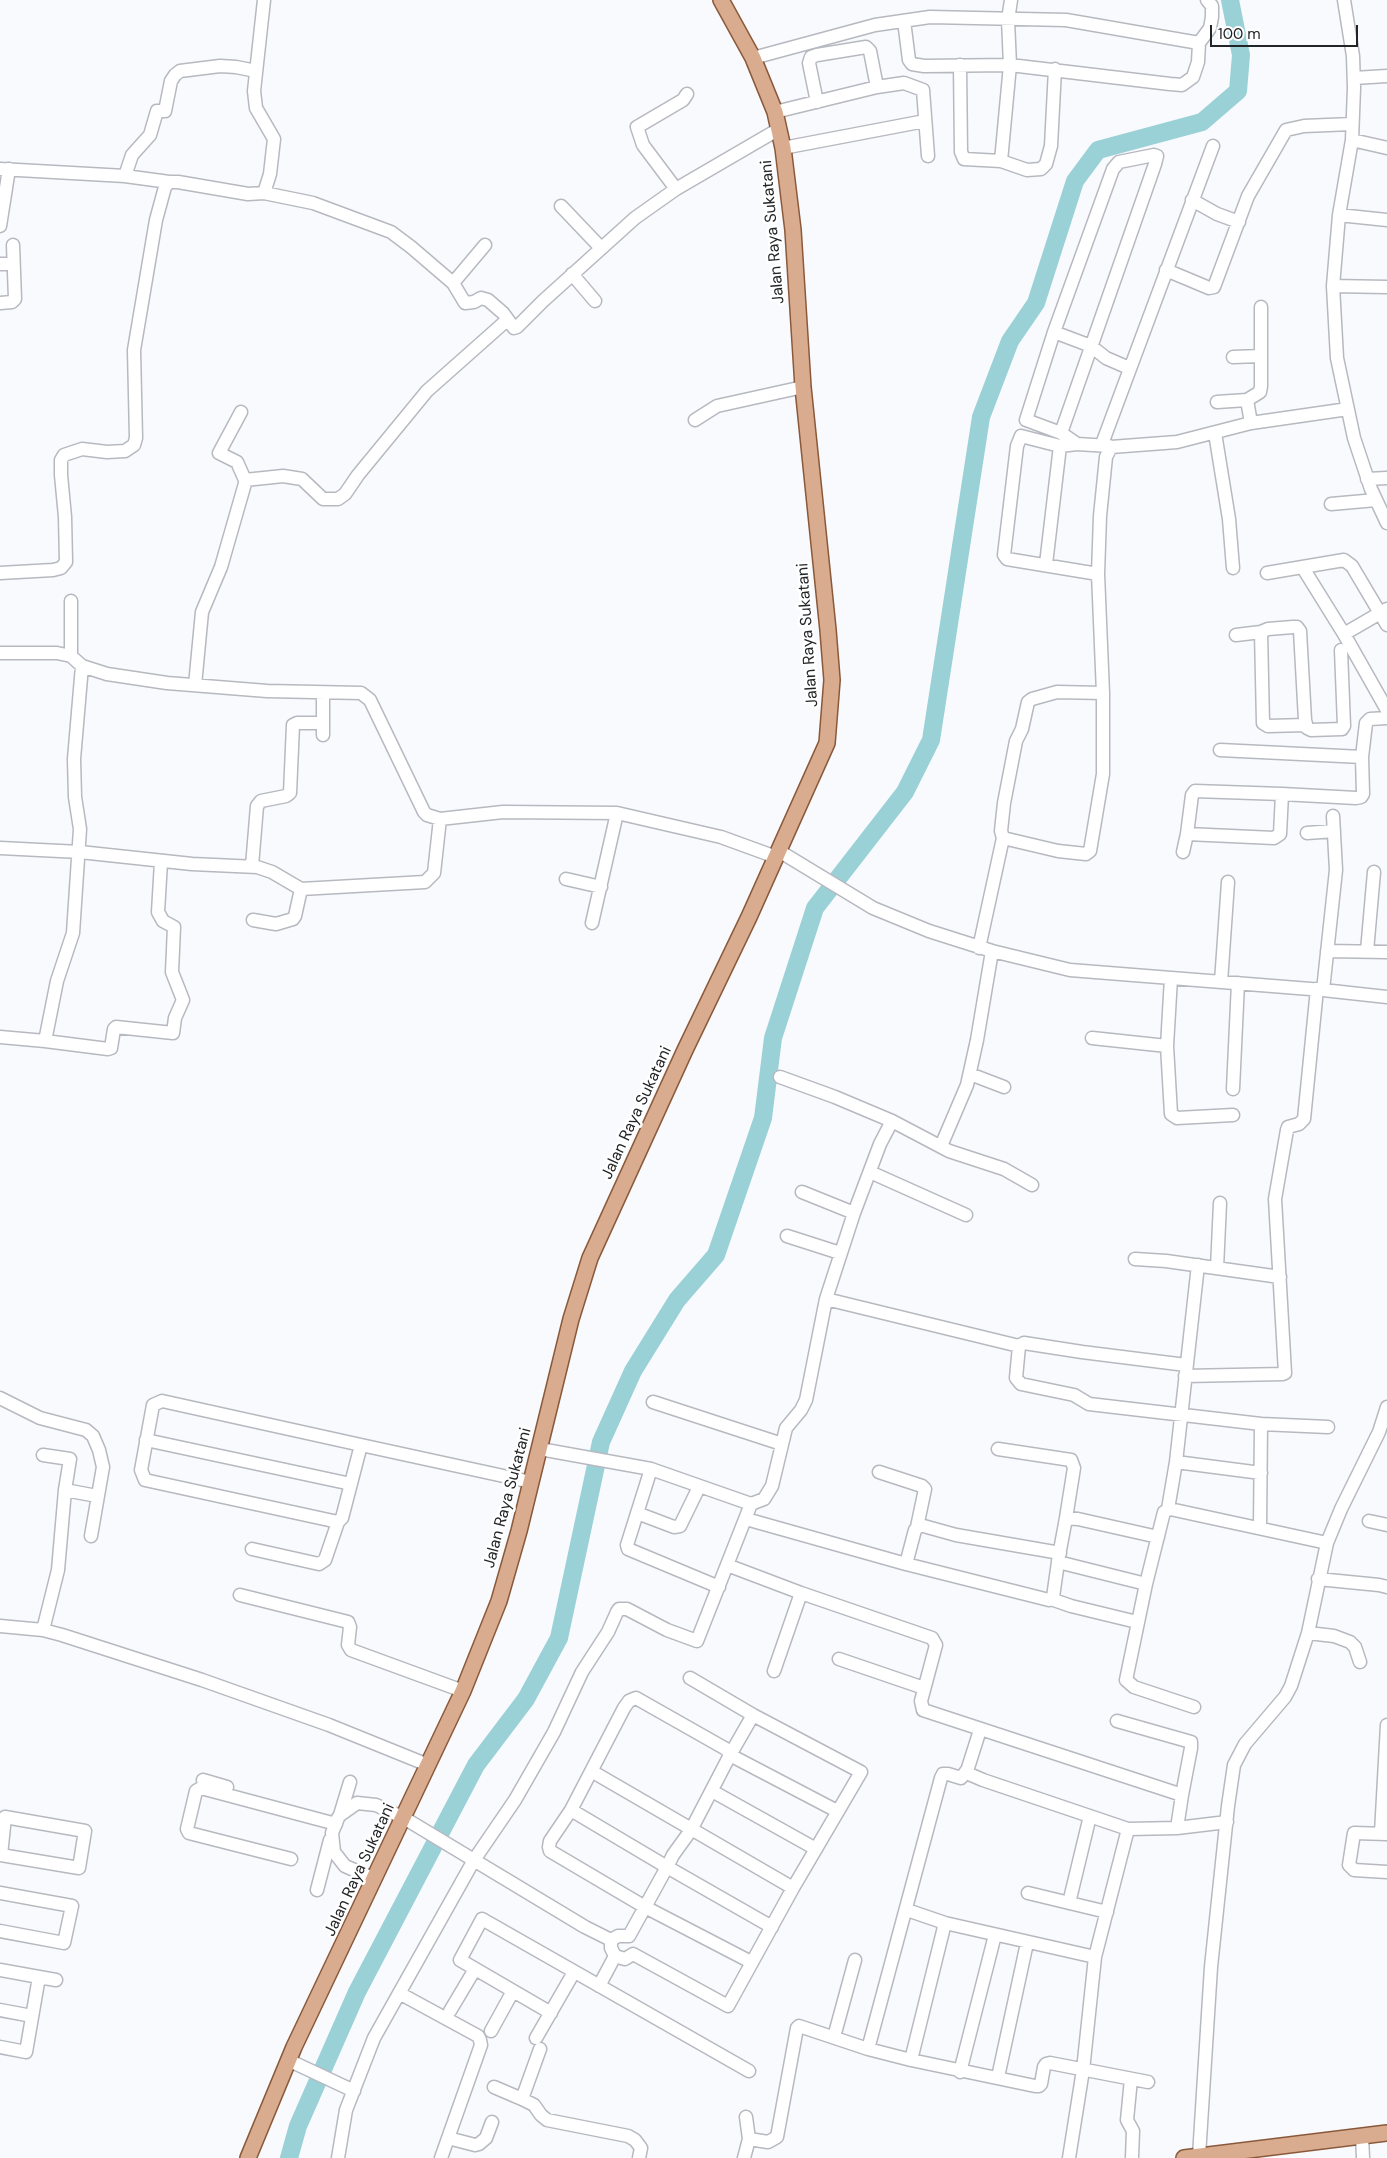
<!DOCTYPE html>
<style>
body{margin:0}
#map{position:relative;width:1387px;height:2158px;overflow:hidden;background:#f9fafe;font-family:"DM Sans",sans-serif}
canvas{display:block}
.scale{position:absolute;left:1210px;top:25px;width:148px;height:22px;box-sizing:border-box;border:2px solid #232426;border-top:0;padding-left:6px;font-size:15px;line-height:18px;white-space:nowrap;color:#232426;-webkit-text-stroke:4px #fff;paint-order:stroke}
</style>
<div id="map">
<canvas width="1387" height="2158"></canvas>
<div class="scale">100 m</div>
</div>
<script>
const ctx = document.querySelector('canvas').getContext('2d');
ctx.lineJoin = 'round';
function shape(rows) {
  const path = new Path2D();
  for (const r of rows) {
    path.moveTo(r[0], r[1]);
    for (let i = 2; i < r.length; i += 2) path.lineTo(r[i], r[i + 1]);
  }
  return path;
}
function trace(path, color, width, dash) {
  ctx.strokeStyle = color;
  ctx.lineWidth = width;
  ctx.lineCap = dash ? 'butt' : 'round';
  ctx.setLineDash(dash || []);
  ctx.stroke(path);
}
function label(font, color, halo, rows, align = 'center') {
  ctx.font = font + ' "DM Sans",sans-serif';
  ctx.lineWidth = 5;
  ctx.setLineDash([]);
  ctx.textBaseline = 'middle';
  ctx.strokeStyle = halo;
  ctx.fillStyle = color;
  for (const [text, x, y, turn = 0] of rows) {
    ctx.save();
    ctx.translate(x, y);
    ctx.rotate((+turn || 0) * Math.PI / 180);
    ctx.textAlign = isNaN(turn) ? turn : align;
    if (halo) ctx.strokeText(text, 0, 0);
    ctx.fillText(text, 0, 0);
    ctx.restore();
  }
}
trace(shape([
 [289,2158,298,2126,357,1992,476,1765,526,1699,559,1638,601,1442,633,1371,677,1300,716,1255,763,1118,773,1038,815,908,905,792,931,740,981,417,1010,341,1036,303,1075,181,1098,150,1202,122,1238,91,1241,55,1230,0]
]), '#99d1d6', 18);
const minor = shape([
 [1344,0,1353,56,1354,88,1352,140,1339,215,1333,286,1337,358,1354,438,1371,489,1387,523],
 [904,21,909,60,912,64,924,66,1010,65,1170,84,1182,85,1193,77,1198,62,1199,43],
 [753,58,875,25,930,17,1066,20,1199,43,1210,28,1212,17,1212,6,1207,0],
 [960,65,961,152,964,159,1001,161,1027,170,1041,169,1046,164,1051,146,1055,69],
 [1354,78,1387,76],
 [817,102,809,63,811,57,817,55,866,47,870,51,877,87],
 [775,112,877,87,904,83,923,90,928,156],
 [1352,140,1387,148],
 [783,148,925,121],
 [1001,161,1010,65,1008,20,1011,0],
 [0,169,125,176,169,182,178,182,248,194,264,193,270,174,274,139,256,108,254,91,264,0],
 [125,176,132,155,150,135,157,111,165,111,171,81,175,75,180,71,220,66,236,67,256,71],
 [676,189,643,145,637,127,683,100,687,94],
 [264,193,313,203,391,232,411,247,453,283,465,303,474,302,481,298,488,300,503,313,514,328,517,327,543,301,635,218,676,189,779,129],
 [1192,200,1217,214,1239,222],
 [561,206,601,248],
 [1339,215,1387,220],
 [0,226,9,169],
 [0,264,13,264],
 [1166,270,1209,288,1214,287,1248,196,1286,130,1304,126,1352,124],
 [572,274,595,301],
 [453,283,485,245],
 [1333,286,1387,287],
 [0,303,12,302,15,299,13,245],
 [1054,332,1091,346,1106,358,1129,368],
 [1233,357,1261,356],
 [1217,402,1247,400],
 [241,412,219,453,237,462,245,480,283,476,302,479,323,499,338,499,345,494,358,475,427,391,507,320],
 [695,420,717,406,803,387],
 [1251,423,1247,400,1260,392,1261,386,1261,307],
 [1061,433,1026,420,1054,332,1113,169,1119,162,1154,155,1157,156,1155,164,1061,433,1077,444],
 [1215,433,1229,519,1233,568],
 [1102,444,1213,146],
 [1367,479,1387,478],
 [1331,504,1376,500],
 [1046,564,1060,446],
 [1303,568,1344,634,1387,710],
 [0,573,53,570,61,568,66,562,65,517,61,475,61,460,64,455,82,449,107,452,125,451,134,445,136,438,134,350,156,220,165,187,169,182],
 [1267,573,1344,560,1352,566,1387,625],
 [1098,574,1007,559,1004,555,1017,446,1021,436,1060,446,1077,444,1109,446],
 [71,601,71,656],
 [1344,634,1387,609],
 [1236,635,1261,632],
 [0,653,57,653,71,656,82,666,107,674,167,683,267,691,361,693,370,700,424,812,427,815,440,819,503,812,617,813,721,837,776,857],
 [82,666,74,759,75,797,80,829,73,933,57,981,45,1041,108,1049,111,1048,114,1029,116,1027,173,1033,175,1018,183,1000,172,972,174,927,163,921,158,912,161,862],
 [195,685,202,612,221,567,246,480],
 [1306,725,1268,726,1263,723,1261,632,1268,629,1293,627,1297,627,1300,631,1305,720,1307,728,1311,730,1342,729,1344,726,1341,650],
 [323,735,323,693],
 [1220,750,1362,757],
 [1307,833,1334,831],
 [1187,834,1274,838,1280,834,1282,794,1356,798,1361,797,1363,794,1362,757,1366,723,1370,719,1387,718],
 [1003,838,1001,831,1004,803,1016,741,1022,729,1028,702,1032,699,1057,692,1103,693],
 [0,848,80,852,192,864,257,867,272,872,301,889,425,882,434,873,440,819],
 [779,851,873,908,929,931,992,951,1070,970,1323,990,1387,997],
 [1183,852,1187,834,1192,795,1195,791,1282,794],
 [252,866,257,806,261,801,286,796,290,793,293,725,297,723,323,723],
 [566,879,601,887],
 [253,920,276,924,293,919,295,916,301,889],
 [592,923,617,813],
 [979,948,1003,838,1058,851,1086,854,1090,851,1103,774,1103,693,1098,574,1100,516,1106,457,1111,447,1177,442,1251,423,1348,409],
 [1327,951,1387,952],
 [1367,951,1374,872],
 [1171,978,1167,1046,1171,1114,1177,1118,1233,1115],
 [1221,982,1228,882],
 [1323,990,1336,870,1333,816],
 [0,1037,45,1041],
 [1092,1038,1167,1046],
 [970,1074,1004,1087],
 [780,1077,835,1097,892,1121],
 [1233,1089,1238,983],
 [941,1146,967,1085,977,1040,992,951],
 [870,1172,966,1215],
 [802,1192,854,1213],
 [787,1236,840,1253],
 [1135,1259,1166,1261,1280,1277],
 [1217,1268,1220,1203],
 [826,1299,1019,1346],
 [1186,1365,1082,1352,1024,1343,1019,1346,1016,1378,1021,1384,1074,1395,1089,1404,1261,1424,1260,1527],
 [1185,1376,1283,1374,1285,1373,1275,1199,1287,1130,1288,1127,1299,1124,1304,1119,1317,989],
 [0,1398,40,1418,86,1430,93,1436,99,1450,103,1467,91,1536],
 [653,1402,782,1444],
 [1261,1424,1328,1427],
 [146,1440,351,1484],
 [361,1445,342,1518,338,1522,145,1480,141,1470,153,1405,162,1401,361,1445,531,1482],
 [540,1449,651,1469,751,1504],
 [998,1449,1071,1460,1074,1468,1066,1518],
 [43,1455,70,1459,65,1490,97,1496],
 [1176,1462,1261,1473],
 [651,1469,627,1545,628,1549,719,1587],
 [879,1472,922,1486,925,1489,917,1527],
 [1168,1509,1176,1462,1198,1265],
 [637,1513,674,1527,680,1526,699,1487],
 [746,1519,906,1564,915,1530,920,1525,956,1535,1060,1553],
 [1369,1521,1387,1525],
 [252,1549,319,1564,325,1560,338,1522],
 [1058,1561,1066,1518,1078,1519,1158,1537],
 [906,1564,1049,1600,1053,1597,1058,1562,1146,1584],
 [727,1565,801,1593,932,1638,936,1645,921,1701,923,1710,1182,1795],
 [1318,1579,1379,1585,1387,1587],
 [240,1595,348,1622,350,1627,348,1645,351,1650,463,1691],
 [1051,1599,1071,1606,1137,1622],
 [0,1626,43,1630,62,1635,202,1680,329,1725,428,1765],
 [43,1630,58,1570,65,1490],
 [1308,1633,1334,1636,1350,1642,1355,1647,1360,1662],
 [839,1659,924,1688],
 [774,1671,801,1593],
 [690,1678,753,1715,730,1755,837,1811],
 [1194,1707,1134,1687,1126,1680,1146,1584,1164,1512,1170,1509,1327,1543],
 [1117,1721,1191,1742,1191,1748,1182,1795,1177,1828],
 [980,1730,967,1771,969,1774,983,1780,1128,1829,1177,1828,1227,1822],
 [593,1772,793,1888],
 [203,1780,227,1787],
 [712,1791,816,1849],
 [571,1810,550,1841,549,1847,550,1851,645,1907,751,1962],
 [340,1815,350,1782],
 [1381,1833,1387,1725],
 [1387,1834,1354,1833,1349,1865,1354,1870,1387,1872],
 [0,1855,1,1855,79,1868,85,1831,5,1817,1,1855],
 [291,1859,189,1833,187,1829,196,1791,201,1788,336,1824],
 [375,1879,345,1866,334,1852,332,1833,338,1818,340,1815,357,1803,376,1805,404,1818,585,1927,611,1940,618,1936,629,1936,667,1867,673,1855,691,1830,730,1755,726,1749,636,1698,629,1701,624,1708,571,1810,667,1867,772,1927],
 [317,1890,330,1840],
 [0,1893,72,1906,64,1943,0,1931],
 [1028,1893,1107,1912],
 [1069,1903,1090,1816],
 [907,1910,945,1923,1095,1957],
 [611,1940,611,1948,615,1956,625,1959,633,1954,728,2006,793,1888,861,1772,753,1715],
 [0,1970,39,1977,26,2052,0,2047],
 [39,1977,56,1980],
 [599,1986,615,1956],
 [399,1993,478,2036,480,2040,481,2045,441,2158],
 [0,2010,32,2016],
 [450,2011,475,1969],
 [551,2013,460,1960,482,1919,749,2071],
 [491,2031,513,1991],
 [834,2037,855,1960],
 [536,2038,574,1972],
 [540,2049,522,2099,534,2105,541,2115,547,2120,628,2136,635,2140,641,2148,639,2158],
 [868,2049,941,1778,943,1774,948,1774,961,1778,967,1770],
 [288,2060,354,2091],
 [911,2060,945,1923],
 [960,2072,995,1935],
 [998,2077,1027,1943],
 [1131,2079,1127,2120,1133,2131,1132,2158],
 [494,2087,522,2099],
 [1362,2136,1363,2158],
 [448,2138,475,2145,479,2144,486,2138,492,2122],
 [749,2139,768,2142,777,2137,797,2028,799,2026,868,2049,911,2060,1035,2086,1039,2086,1041,2084,1044,2067,1046,2064,1050,2063,1148,2082],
 [1199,2156,1211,1967,1228,1806,1234,1765,1245,1744,1285,1697,1291,1686,1308,1633,1327,1543,1341,1509,1379,1432,1387,1407],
 [338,2158,346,2110,374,2038,474,1860,515,1800,554,1732,582,1672,608,1632,617,1612,619,1609,627,1609,667,1630,697,1641,751,1504,764,1499,772,1486,786,1428,801,1410,806,1400,826,1299,854,1213,880,1144,892,1121,949,1151,1004,1169,1032,1185],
 [744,2158,749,2139,746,2117],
 [1069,2158,1083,2070,1095,1957,1128,1829]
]);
const major = shape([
 [248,2158,294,2047,463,1691,499,1601,519,1531,571,1319,590,1258,685,1050,749,917,827,743,832,680,828,630,803,387,793,230,783,148,775,112,753,58,721,0],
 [1184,2158,1387,2133]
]);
trace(minor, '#b7b9c0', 15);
trace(major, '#8a593a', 18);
trace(minor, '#fff', 12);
trace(major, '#daac8f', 15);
label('16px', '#232426', '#fff', [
 ["Jalan Raya Sukatani",773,232,-95],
 ["Jalan Raya Sukatani",808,635,-94],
 ["Jalan Raya Sukatani",637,1113,-65],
 ["Jalan Raya Sukatani",508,1498,-75],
 ["Jalan Raya Sukatani",360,1870,-65]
]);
</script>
